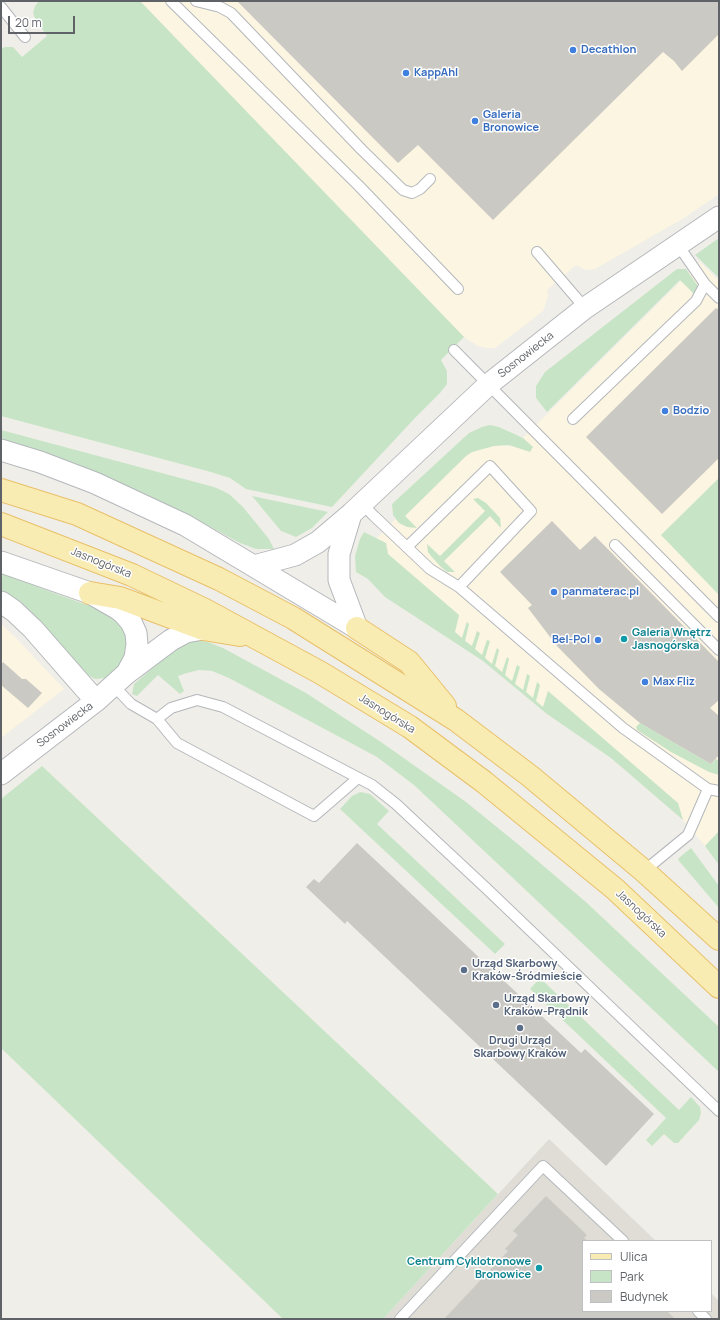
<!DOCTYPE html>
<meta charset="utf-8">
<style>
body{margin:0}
#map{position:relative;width:720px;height:1320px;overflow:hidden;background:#f0eee8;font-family:Manrope,sans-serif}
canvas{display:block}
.frame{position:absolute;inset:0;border:2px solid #5f6266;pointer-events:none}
.legend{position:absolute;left:582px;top:1240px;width:130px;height:72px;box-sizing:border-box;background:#fff;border:1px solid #bfc0c2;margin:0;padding:5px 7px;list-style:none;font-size:12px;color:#5f6266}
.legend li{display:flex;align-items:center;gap:8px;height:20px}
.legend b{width:20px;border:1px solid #bfc0c2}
.scale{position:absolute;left:8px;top:16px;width:67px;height:18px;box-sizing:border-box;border:2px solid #5f6266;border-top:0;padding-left:5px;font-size:12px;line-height:14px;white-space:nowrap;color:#5f6266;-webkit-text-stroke:3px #fff;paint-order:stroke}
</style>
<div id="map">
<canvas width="720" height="1320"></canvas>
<div class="frame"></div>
<ul class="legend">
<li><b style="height:5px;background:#f9ecb3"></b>Ulica</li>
<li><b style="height:11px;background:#c7e5c6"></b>Park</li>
<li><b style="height:11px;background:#cbc9c4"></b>Budynek</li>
</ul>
<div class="scale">20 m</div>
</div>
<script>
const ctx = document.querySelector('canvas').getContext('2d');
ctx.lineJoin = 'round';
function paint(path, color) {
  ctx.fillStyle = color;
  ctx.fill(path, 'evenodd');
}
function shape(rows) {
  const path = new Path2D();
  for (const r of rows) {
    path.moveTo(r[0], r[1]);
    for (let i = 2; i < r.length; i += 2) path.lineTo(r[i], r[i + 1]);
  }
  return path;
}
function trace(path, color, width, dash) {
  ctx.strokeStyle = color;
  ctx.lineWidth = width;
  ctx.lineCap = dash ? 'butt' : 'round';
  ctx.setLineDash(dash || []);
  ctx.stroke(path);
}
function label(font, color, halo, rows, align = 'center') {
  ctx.font = font + ' Manrope,sans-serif';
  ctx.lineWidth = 3;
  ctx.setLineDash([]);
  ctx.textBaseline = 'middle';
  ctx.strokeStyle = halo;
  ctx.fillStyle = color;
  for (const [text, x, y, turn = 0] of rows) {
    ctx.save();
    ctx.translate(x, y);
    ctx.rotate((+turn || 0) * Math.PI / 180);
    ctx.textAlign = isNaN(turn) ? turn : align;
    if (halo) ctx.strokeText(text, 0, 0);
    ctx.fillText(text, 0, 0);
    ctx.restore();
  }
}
paint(shape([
 [140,1,719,1,719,194,684,218,595,269,586,270,576,265,547,290,548,297,543,311,495,348,486,348,478,346,464,337],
 [700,262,719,281,719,831,705,846,683,820,678,803,548,691,543,708,535,701,540,685,538,683,533,699,526,692,530,676,528,674,523,690,515,684,517,665,512,682,505,675,509,659,508,657,502,673,495,666,499,650,497,648,492,664,485,658,487,640,482,656,475,649,479,633,477,631,472,647,465,640,469,624,466,622,462,638,455,632,459,615,388,554,388,550,377,538,396,519,402,525,416,527,405,516,466,456,472,452,486,447,501,445,515,447,530,451,533,447,523,438],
 [1,624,14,636,64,689,1,738]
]), '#fcf5e1');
paint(shape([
 [549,1139,656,1241,583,1241,583,1311,711,1311,711,1293,719,1301,719,1319,383,1319]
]), '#dfddd6');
paint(shape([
 [39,1,140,1,464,337,441,360,447,371,447,384,440,393,414,419,332,507,246,489,230,478,211,472,1,416,1,49,5,47,13,47,22,57,47,36,35,19,33,13,35,6],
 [719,238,719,278,695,255],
 [677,269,686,269,698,286,694,294,680,280,547,412,536,398,536,386,545,372],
 [490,425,499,427,523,438,533,447,530,452,509,445,494,446,472,452,466,456,405,516,417,528,407,527,399,523,393,515,392,504,469,433,482,427],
 [1,430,214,487,223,491,229,494,243,507,269,539,274,549,256,549,240,543,175,508,113,480,1,438],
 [719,478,719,595,661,535],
 [252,496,328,512,312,528,296,537,281,531],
 [478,498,486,503,500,518,501,528,490,516,444,561,455,572,447,572,440,566,431,556,428,552,427,544,440,556,485,511,473,499],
 [364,532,386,543,388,554,459,615,455,632,462,638,467,622,469,624,465,641,472,646,477,631,480,633,475,649,482,655,487,640,490,641,485,658,492,664,497,648,499,650,495,666,502,672,507,657,509,659,505,675,512,681,517,665,520,667,515,684,523,690,527,674,530,676,526,692,533,698,537,682,540,685,536,701,543,707,548,691,678,803,683,820,611,758,547,714,483,661,385,597,368,579,356,572,355,556,360,539],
 [1,573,51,592,115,615,129,640,125,662,107,678,95,679,86,674,17,601,1,590],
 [195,640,208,642,223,648,306,693,381,742,466,802,519,845,587,903,719,1027,719,1072,414,785,377,757,229,678,212,671,199,670,187,673,178,676,184,691,180,694,158,675,137,696,132,694,134,684,171,652,183,643],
 [640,723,711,764,716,759,719,761,719,775,709,772,671,752,637,730,636,727],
 [42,766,498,1194,383,1319,283,1319,1,1048,1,799],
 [360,792,370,794,389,811,377,824,505,944,495,954,340,809,352,796],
 [719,831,719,865,705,846],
 [691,848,719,886,719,908,679,861,678,859,680,857],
 [540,978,679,1110,691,1097,700,1107,701,1113,699,1120,678,1143,674,1143,664,1134,652,1146,646,1140,666,1118,530,989]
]), '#c7e5c6');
paint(shape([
 [237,1,719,1,719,34,682,71,674,61,663,52,493,220,418,145,398,163],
 [716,308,719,310,719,458,662,514,586,437],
 [552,521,580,550,595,536,719,662,719,700,710,708,719,716,719,755,711,764,640,723,599,689,557,646,528,608,532,605,500,572],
 [3,662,22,679,26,679,42,693,28,708,1,685,1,665],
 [357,843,581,1053,585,1049,654,1114,606,1166,347,921,345,924,306,887,314,879,319,883],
 [546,1196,587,1235,584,1238,588,1241,583,1241,583,1311,667,1311,675,1319,444,1319,508,1251,505,1249,518,1235,513,1231]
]), '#cbc9c4');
const lane = shape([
 [171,1,359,186,458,289],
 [196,1,220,7,231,13,362,150,403,190,412,193,420,189,430,179],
 [1,7,25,37],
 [537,252,585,308],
 [705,284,719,298],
 [454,350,719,617],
 [573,419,696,301,705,284,678,245],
 [362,504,374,516,430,569,459,587,623,728,708,789,719,791],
 [615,545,719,650],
 [407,547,490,466,531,511,459,587],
 [114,686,131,704,157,719,177,743,314,816,358,778],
 [157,719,171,708,197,700,223,707,372,785,396,804,487,889,719,1111],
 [644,871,688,835,708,789],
 [698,1311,706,1319],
 [400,1319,543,1166,623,1241]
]);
const street = shape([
 [1,450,40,462,95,483,185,525,357,628],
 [351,514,339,554,339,580,357,628],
 [1,562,90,593,118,609,124,614,131,622,136,633,137,644,135,658,127,673],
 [254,566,295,555,318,542,351,514,489,384,585,308,719,217],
 [1,602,14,611,33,629,96,701],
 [1,774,96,701,127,673,171,640,186,632,203,629]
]);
const primary = shape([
 [1,490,77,514,219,579,293,618,456,720,530,776,644,871,719,939],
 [1,524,132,575,205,610,321,673,410,727,484,782,615,889,719,987],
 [90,593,120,598,203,629,240,635],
 [357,628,409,662,445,706]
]);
trace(lane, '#b4b7bb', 12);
trace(street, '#b4b7bb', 23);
trace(primary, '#e8c069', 24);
trace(lane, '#fff', 10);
trace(street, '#fff', 21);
trace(primary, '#f9ecb3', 22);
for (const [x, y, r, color] of [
 [573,50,4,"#3f7fe0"],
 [406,73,4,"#3f7fe0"],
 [475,121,4,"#3f7fe0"],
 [665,411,4,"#3f7fe0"],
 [554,592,4,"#3f7fe0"],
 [624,639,4,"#0f9aa8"],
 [598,640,4,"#3f7fe0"],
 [645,682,4,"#3f7fe0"],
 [464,970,4,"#5c6f8a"],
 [496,1005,4,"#5c6f8a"],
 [520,1028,4,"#5c6f8a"],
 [539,1268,4,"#0f9aa8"]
]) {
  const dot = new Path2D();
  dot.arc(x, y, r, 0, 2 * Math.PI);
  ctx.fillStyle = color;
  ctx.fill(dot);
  trace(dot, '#fff', 1.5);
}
label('bold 11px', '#366cbe', '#fff', [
 ["Decathlon",581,50],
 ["KappAhl",414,73],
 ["Galeria",483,115],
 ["Bronowice",483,128],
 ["Bodzio",673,411],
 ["panmaterac.pl",562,592],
 ["Bel-Pol",590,640,"right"],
 ["Max Fliz",653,682]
], 'left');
label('11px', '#5f6266', '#fff', [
 ["Sosnowiecka",526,355,-38],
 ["Jasnogórska",101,563,22],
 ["Jasnogórska",387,714,32],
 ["Sosnowiecka",65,725,-37],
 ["Jasnogórska",641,914,43]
]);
label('bold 11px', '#0d838f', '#fff', [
 ["Galeria Wnętrz",632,633],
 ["Jasnogórska",632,646],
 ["Centrum Cyklotronowe",531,1262,"right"],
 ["Bronowice",531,1275,"right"]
], 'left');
label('bold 11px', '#4e5e75', '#fff', [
 ["Urząd Skarbowy",472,964],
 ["Kraków-Śródmieście",472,977],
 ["Urząd Skarbowy",504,999],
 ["Kraków-Prądnik",504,1012],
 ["Drugi Urząd",520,1041,"center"],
 ["Skarbowy Kraków",520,1054,"center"]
], 'left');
</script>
